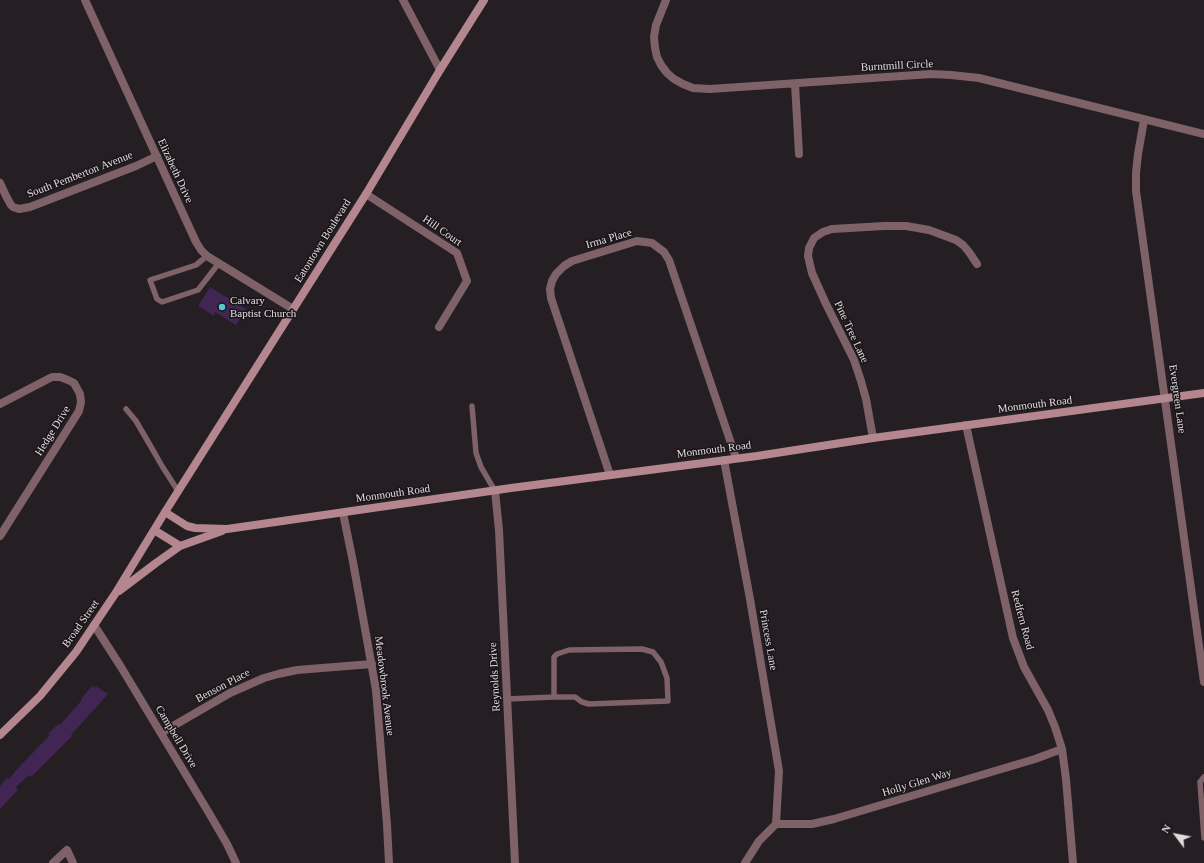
<!DOCTYPE html>
<style>
body{margin:0}
#map{position:relative;width:1204px;height:863px;overflow:hidden;background:#251f23;font-family:Georgia,serif}
canvas{display:block}
.north{position:absolute;left:1156px;top:815px;width:40px;height:40px;-webkit-text-stroke:3px #1b1519;paint-order:stroke;rotate:302deg;font-size:11px;font-weight:700;line-height:16px;text-align:center;color:#e0dcde}
.north::after{content:'';display:block;margin:auto;width:14px;height:18px;background:#e0dcde;clip-path:polygon(50% 0,100% 100%,50% 72%,0 100%)}
</style>
<div id="map">
<canvas width="1204" height="863"></canvas>
<div class="north">N</div>
</div>
<script>
const ctx = document.querySelector('canvas').getContext('2d');
ctx.lineJoin = 'round';
function paint(path, color) {
  ctx.fillStyle = color;
  ctx.fill(path, 'evenodd');
}
function shape(rows) {
  const path = new Path2D();
  for (const r of rows) {
    path.moveTo(r[0], r[1]);
    for (let i = 2; i < r.length; i += 2) path.lineTo(r[i], r[i + 1]);
  }
  return path;
}
function trace(path, color, width, dash) {
  ctx.strokeStyle = color;
  ctx.lineWidth = width;
  ctx.lineCap = dash ? 'butt' : 'round';
  ctx.setLineDash(dash || []);
  ctx.stroke(path);
}
function label(font, color, halo, rows, align = 'center') {
  ctx.font = font + ' Georgia,serif';
  ctx.lineWidth = 3;
  ctx.setLineDash([]);
  ctx.textBaseline = 'middle';
  ctx.strokeStyle = halo;
  ctx.fillStyle = color;
  for (const [text, x, y, turn = 0] of rows) {
    ctx.save();
    ctx.translate(x, y);
    ctx.rotate((+turn || 0) * Math.PI / 180);
    ctx.textAlign = isNaN(turn) ? turn : align;
    if (halo) ctx.strokeText(text, 0, 0);
    ctx.fillText(text, 0, 0);
    ctx.restore();
  }
}
paint(shape([
 [210,287,246,309,236,325,215,312,214,316,198,306],
 [92,686,94,688,96,686,108,694,71,735,72,736,31,777,29,775,16,787,18,790,0,809,0,786,7,778,9,779,20,766,50,735,48,734,58,724,60,725,82,700,81,699]
]), '#412553');
trace(shape([
 [207,256,196,265,150,280,157,299,162,302,198,290,219,263],
 [472,406,476,453,481,467,495,491],
 [126,409,136,421,154,452,162,466,178,491],
 [507,699,554,697,554,657,557,654,569,650,642,649,653,652,661,662,667,678,668,701,589,704,582,702,575,697,554,697],
 [1204,777,1200,782,1204,838]
]), '#7e6267', 5.5);
trace(shape([
 [85,0,196,242,201,250,207,256,293,309],
 [403,0,440,70],
 [666,0,656,25,654,37,655,48,657,57,661,65,667,73,674,79,683,84,693,88,710,89,931,74,951,75,979,78,1204,134],
 [795,84,799,154],
 [1144,120,1138,154,1136,173,1136,191,1204,682],
 [0,183,6,196,11,205,13,207,19,209,30,207,136,166,157,156],
 [366,194,457,253,467,281,439,327],
 [0,404,52,377,60,377,68,380,74,383,80,394,81,402,79,411,0,536],
 [966,425,1013,638,1024,667,1048,710,1055,727,1062,749,1066,779,1073,863],
 [873,438,866,399,861,381,854,360,826,304,812,273,808,256,809,248,814,238,823,232,832,229,884,226,906,226,929,230,956,240,963,245,969,252,977,264],
 [724,460,750,599,779,771,776,824],
 [610,475,551,298,550,289,552,281,556,274,564,266,572,261,637,241,652,243,664,252,669,260,736,458],
 [495,491,499,530,515,863],
 [343,513,353,562,376,690,387,825,389,863],
 [94,625,121,667,209,813,227,844,236,863],
 [161,733,230,693,264,678,278,674,297,670,372,664],
 [776,824,812,824,834,819,1035,759,1062,749],
 [53,863,67,850,73,863],
 [745,863,759,841,776,824]
]), '#7e6267', 8);
trace(shape([
 [165,512,187,526,195,528,227,529,511,488,757,456,873,438,1204,393],
 [154,530,180,546],
 [119,591,156,563,180,546,222,531],
 [0,735,40,696,76,652,115,594,165,512,366,194,440,70,484,0]
]), '#b4868f', 8);
for (const [x, y, r, color] of [
 [222,307,4,"#51ccd3"]
]) {
  const dot = new Path2D();
  dot.arc(x, y, r, 0, 2 * Math.PI);
  ctx.fillStyle = color;
  ctx.fill(dot);
  trace(dot, '#1b1519', 1.5);
}
label('11px', '#e0dcde', '#1b1519', [
 ["Burntmill Circle",897,66,-3],
 ["Elizabeth Drive",175,171,65],
 ["South Pemberton Avenue",80,175,-21],
 ["Hill Court",442,231,35],
 ["Irma Place",609,239,-16],
 ["Eatontown Boulevard",323,241,-58],
 ["Pine Tree Lane",851,332,65],
 ["Evergreen Lane",1177,399,82],
 ["Monmouth Road",1035,405,-7],
 ["Hedge Drive",53,431,-58],
 ["Monmouth Road",714,450,-7],
 ["Monmouth Road",393,494,-8],
 ["Redfern Road",1022,620,75],
 ["Broad Street",81,624,-55],
 ["Princess Lane",768,640,80],
 ["Reynolds Drive",495,677,-93],
 ["Benson Place",223,686,-28],
 ["Meadowbrook Avenue",384,686,83],
 ["Campbell Drive",176,737,59],
 ["Holly Glen Way",917,783,-17]
]);
label('11px', '#e0dcde', '#1b1519', [
 ["Calvary",230,301],
 ["Baptist Church",230,314]
], 'left');
</script>
